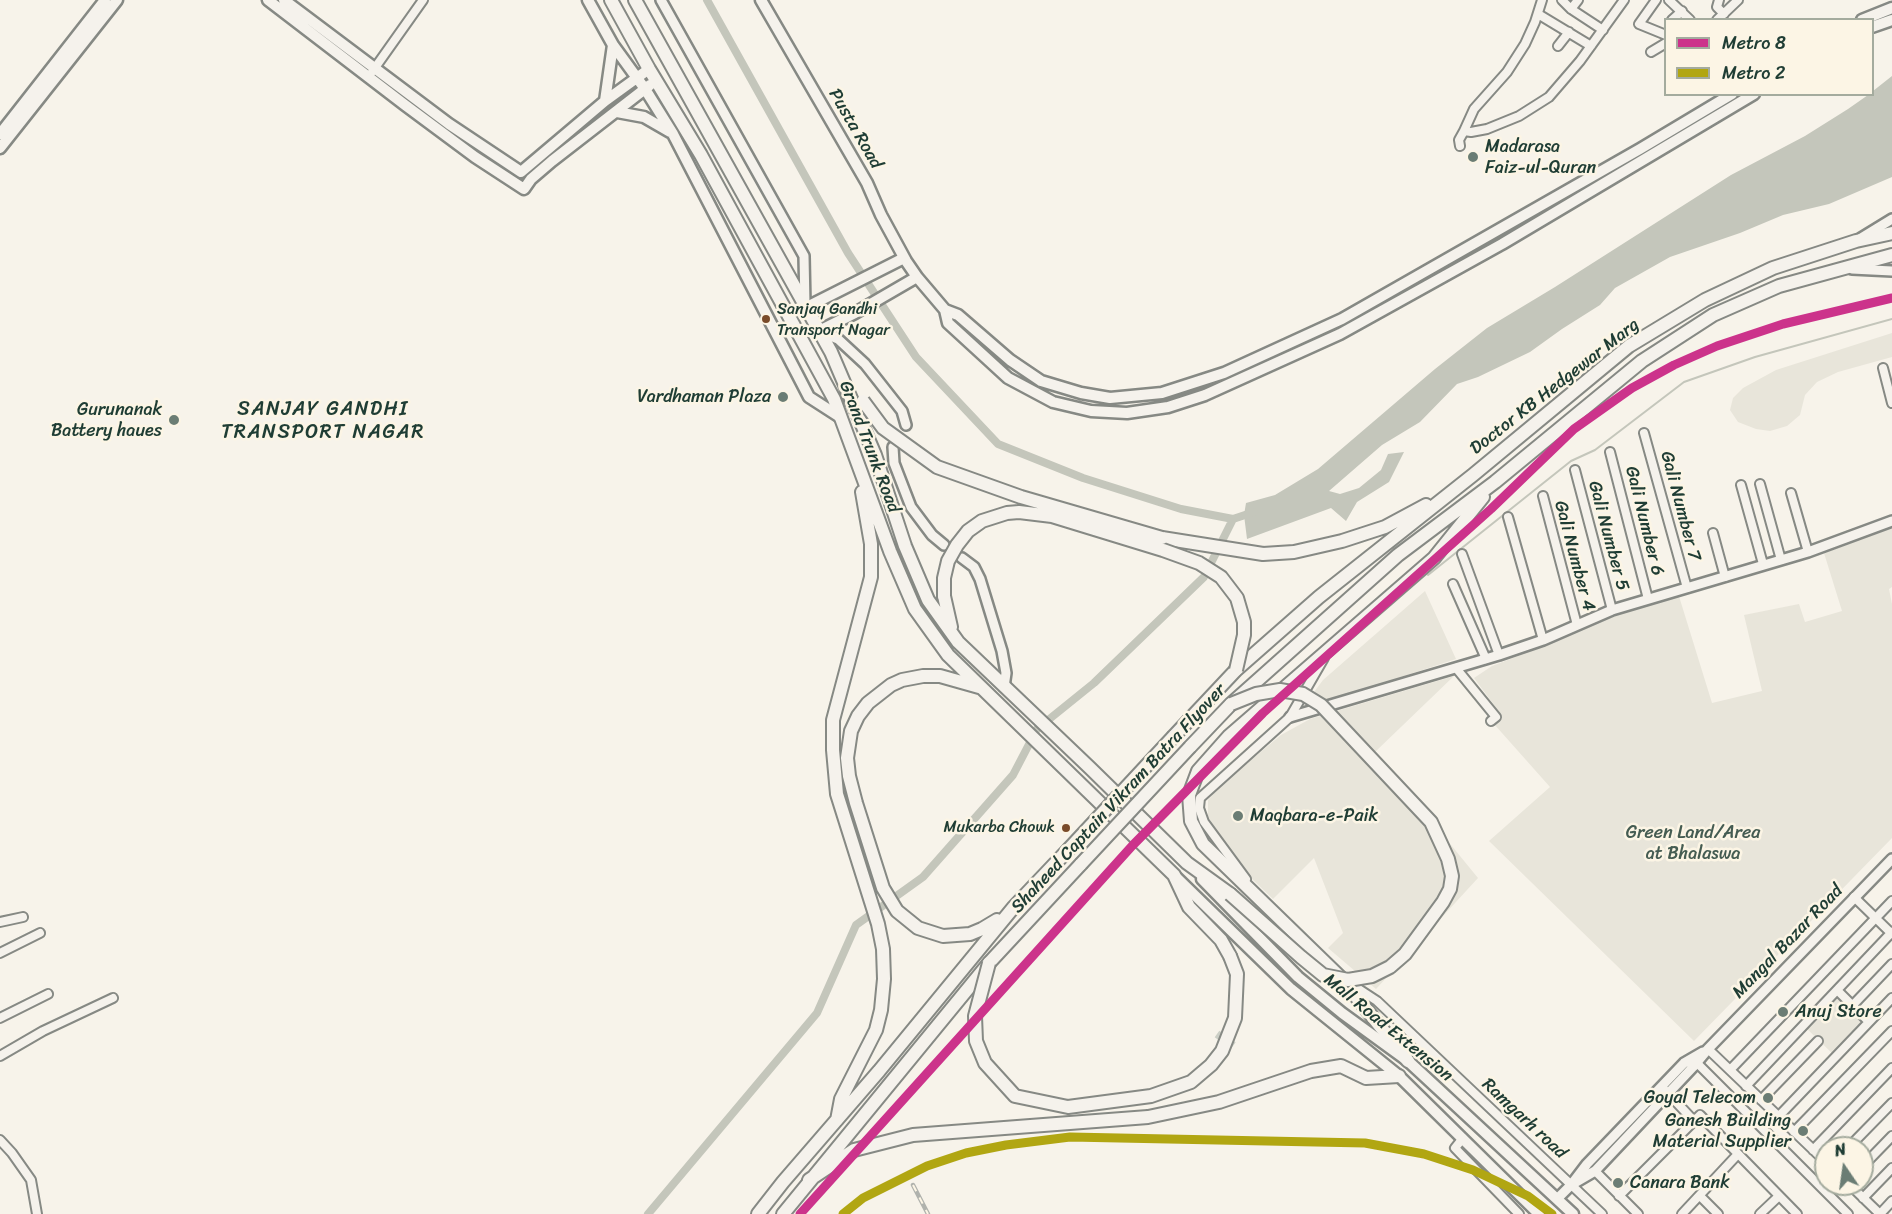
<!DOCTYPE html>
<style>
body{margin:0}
#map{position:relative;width:1892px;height:1214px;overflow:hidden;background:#f7f3ea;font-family:Sriracha,sans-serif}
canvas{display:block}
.legend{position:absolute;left:1664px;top:18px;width:210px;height:78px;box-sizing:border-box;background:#fcf5e5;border:2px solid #a4ab9e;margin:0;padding:8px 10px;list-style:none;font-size:18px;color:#1f3d34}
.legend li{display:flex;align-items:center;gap:12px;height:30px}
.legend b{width:30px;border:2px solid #a4ab9e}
.north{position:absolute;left:1814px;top:1136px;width:60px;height:60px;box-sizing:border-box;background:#fcf5e5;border:2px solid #a4ab9e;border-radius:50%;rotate:347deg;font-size:16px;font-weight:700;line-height:24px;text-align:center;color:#1f3d34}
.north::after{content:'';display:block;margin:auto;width:21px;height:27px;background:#6b7d74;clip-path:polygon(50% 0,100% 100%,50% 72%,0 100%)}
</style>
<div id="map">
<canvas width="1892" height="1214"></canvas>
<ul class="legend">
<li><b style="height:8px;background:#cc338b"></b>Metro 8</li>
<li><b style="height:8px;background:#b1a612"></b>Metro 2</li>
</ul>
<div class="north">N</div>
</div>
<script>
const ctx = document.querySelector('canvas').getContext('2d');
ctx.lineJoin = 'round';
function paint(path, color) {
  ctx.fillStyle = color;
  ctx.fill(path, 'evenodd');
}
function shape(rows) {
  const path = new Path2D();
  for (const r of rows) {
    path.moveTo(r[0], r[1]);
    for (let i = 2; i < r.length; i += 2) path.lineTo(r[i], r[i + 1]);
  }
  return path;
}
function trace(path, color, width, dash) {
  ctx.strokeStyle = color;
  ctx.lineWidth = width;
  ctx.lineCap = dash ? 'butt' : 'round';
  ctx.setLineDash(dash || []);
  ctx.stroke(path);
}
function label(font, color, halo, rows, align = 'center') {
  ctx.font = font + ' Sriracha,sans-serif';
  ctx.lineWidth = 5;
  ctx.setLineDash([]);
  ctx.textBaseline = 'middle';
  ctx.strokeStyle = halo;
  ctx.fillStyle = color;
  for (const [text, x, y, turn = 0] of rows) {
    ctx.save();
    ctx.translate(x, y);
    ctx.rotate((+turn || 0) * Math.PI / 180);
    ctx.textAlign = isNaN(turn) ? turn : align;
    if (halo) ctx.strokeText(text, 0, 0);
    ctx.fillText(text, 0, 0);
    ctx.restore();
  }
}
paint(shape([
 [1892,333,1892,357,1838,372,1817,382,1805,395,1800,415,1787,426,1770,431,1756,429,1738,422,1730,410,1733,398,1743,388,1776,370],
 [1892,528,1892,587,1889,589,1892,604,1892,838,1694,1041,1489,841,1550,787,1494,724,1500,713,1474,678,1492,666,1552,643,1647,602,1678,593,1712,703,1762,691,1744,615,1799,604,1805,622,1842,611,1824,553],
 [1425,591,1456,659,1328,701,1314,692,1323,680],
 [1454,676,1375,752,1478,878,1376,989,1328,948,1343,933,1314,858,1273,899,1252,879,1213,825,1208,816,1208,800,1221,785,1281,735,1310,719],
 [1837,995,1866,1022,1834,1055,1805,1027]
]), '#e8e5da');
paint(shape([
 [1892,76,1892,177,1829,204,1783,215,1740,233,1670,257,1615,288,1600,305,1562,329,1530,352,1478,377,1457,384,1420,422,1382,445,1329,491,1340,494,1359,488,1381,470,1388,454,1404,452,1389,482,1357,502,1346,521,1331,508,1247,539,1244,515,1246,503,1275,495,1318,469,1435,369,1487,328,1555,287,1731,175,1805,136,1848,109,1868,95,1872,94,1873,91]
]), '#c4c6bb');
trace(shape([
 [1428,575,1571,461,1595,450,1684,382,1755,357,1892,319]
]), '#c4c6bb', 2);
trace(shape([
 [707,0,848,253,916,357,998,444,1083,478,1181,509,1233,519],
 [648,1214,817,1013,856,925,923,877,1013,775,1037,729,1094,683,1204,577,1233,519,1254,512]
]), '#c4c6bb', 8);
trace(shape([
 [1217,1034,1234,1046]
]), '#cccfc6', 8, [8, 4]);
const minor = shape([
 [1562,0,1571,9,1603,30],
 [1656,0,1639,24,1666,35],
 [1669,0,1690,20],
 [1719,0,1717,7,1724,14],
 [1571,9,1578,0],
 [1538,14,1591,46],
 [1672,20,1682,11],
 [1717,20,1738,0],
 [1558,46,1569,32],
 [1651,52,1666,43],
 [372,72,423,0],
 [1464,131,1474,109,1507,72,1525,44,1535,22,1542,0],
 [1460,146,1459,140,1464,131,1471,132,1487,129,1519,116,1549,97,1580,61,1624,0],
 [1883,368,1892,403],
 [1644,433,1687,588],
 [1610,452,1648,599],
 [1575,470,1612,610],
 [1760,484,1781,560],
 [1741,485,1763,564],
 [1791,493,1808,552],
 [1543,496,1577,625],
 [1508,517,1543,640],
 [1713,533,1725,577],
 [1462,554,1499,655],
 [1453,584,1486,659],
 [1456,668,1496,717,1491,721],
 [1246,879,1204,822,1199,808,1200,798,1290,717,1324,658],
 [1854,897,1892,934],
 [0,922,23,917],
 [0,953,40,933],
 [1351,984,1377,1001,1602,1214],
 [1837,990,1869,1022],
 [1852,1006,1892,964],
 [0,1018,48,994],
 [1708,1049,1826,1162],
 [0,1056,43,1031,113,998],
 [1697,1063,1848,1214],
 [1730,1070,1892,901],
 [1746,1086,1892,932],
 [1665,1090,1694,1121],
 [1761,1100,1818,1041],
 [1778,1117,1892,998],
 [1794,1132,1892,1031],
 [1463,1138,1455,1148,1519,1214],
 [0,1140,12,1153,31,1180,37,1214],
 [1848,1148,1892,1103],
 [1813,1150,1892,1068],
 [1862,1167,1892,1136],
 [1595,1171,1638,1214],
 [1849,1184,1880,1214],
 [1619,1196,1700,1115,1797,1214],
 [1700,1196,1718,1214],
 [1863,1198,1892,1168],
 [1682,1214,1738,1154],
 [1760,1214,1779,1196],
 [1880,1214,1892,1201]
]);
const tertiary = shape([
 [661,0,804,256,805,305],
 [1861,238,1892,219],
 [1852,269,1892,271],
 [819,331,838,339,865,364,902,411,906,425],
 [893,447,894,463,911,507,932,535,944,545],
 [962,558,974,567,980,579,1002,651,1006,673,1004,687],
 [1290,717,1499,655,1543,640,1612,610,1808,552,1892,521],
 [1571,1185,1595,1171,1693,1067,1708,1049,1892,859],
 [1558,1198,1571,1185,1587,1164,1684,1063,1703,1052]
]);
const secondary = shape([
 [268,0,405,105,475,157,524,189,531,179,552,161,650,85],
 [284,0,449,124,521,172,605,101,649,69],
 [588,0,613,45,645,89,673,134,809,397,840,417],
 [761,0,867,183,881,215,906,261,917,277],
 [1862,20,1892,8],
 [1872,27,1892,20],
 [605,101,613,45],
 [617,112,644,117,670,132],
 [0,134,105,0],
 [0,148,117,0],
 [805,308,904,258],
 [945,310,958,315,1010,360,1041,381,1081,393,1110,398,1162,393,1224,373,1342,319,1640,149,1732,94],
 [819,331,855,313,917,277,945,310,948,323,1008,378,1053,402,1091,411,1127,413,1168,407,1205,395,1340,334,1502,244,1754,94],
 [1177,878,1291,989,1399,1076,1539,1214],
 [1202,879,1298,977,1342,1013,1408,1061,1573,1214]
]);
const trunk = shape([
 [611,0,649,69,701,155,834,399,890,551,915,609,948,655,1174,875,1189,907,1221,940,1230,956],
 [635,0,831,352,875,455,905,546,928,600,958,642,1090,768,1187,863,1230,894],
 [1162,538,1263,554,1294,552,1342,541,1385,527,1426,505],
 [944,596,951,627],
 [979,687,940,676,923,676,902,680,891,685,868,703,858,716,851,731,847,758,849,776,856,803,883,888,897,911,918,928,943,936,970,934,982,929,997,920],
 [1174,736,1236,670,1319,597,1473,475,1629,346,1705,300,1773,268,1856,241,1892,233],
 [1190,747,1231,704,1398,555,1495,482,1642,361,1713,315,1779,286,1892,255],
 [1408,1061,1342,979,1203,844,1191,821,1189,795,1198,771,1229,736,1434,558,1483,497],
 [837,1120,841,1099,876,1030,881,1010,884,979,883,949,878,924,837,794,833,750,833,720,871,577,871,544,862,492],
 [809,1180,854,1150,913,1135,1148,1117,1219,1102,1311,1071,1341,1066,1366,1078,1399,1076],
 [758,1214,783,1182,879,1071,1013,908,1068,850],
 [783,1214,989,963,1081,864]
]);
trace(minor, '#868984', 12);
trace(tertiary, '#868984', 14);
trace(secondary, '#868984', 15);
trace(trunk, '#868984', 16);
trace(minor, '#f5f2ec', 8);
trace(tertiary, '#f5f2ec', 9);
trace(secondary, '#f5f2ec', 10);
trace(trunk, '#f5f2ec', 12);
const rail = shape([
 [913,1185,928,1214]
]);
trace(rail, '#b0b2ad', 4.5);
trace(rail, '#fcf5e5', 2, [7]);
const trunkBridge = shape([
 [863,401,883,428,937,467,1021,497,1162,538],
 [944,596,944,578,948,561,957,545,968,531,982,521,1007,513,1019,512,1052,516,1163,550,1199,563,1221,577,1237,598,1244,622,1244,635,1236,670],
 [1068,850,1174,736],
 [1081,864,1190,747],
 [1230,894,1301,957,1323,975,1348,980,1372,976,1390,967,1405,954,1443,902,1450,889,1452,876,1448,859,1431,822,1321,705,1303,694,1280,690,1256,694,1231,704],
 [989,963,975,1016,976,1041,985,1063,1015,1096,1068,1107,1151,1096,1191,1082,1211,1065,1222,1051,1235,1018,1237,974,1230,956]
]);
trace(trunkBridge, '#868984', 16, []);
trace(trunkBridge, '#f5f2ec', 12);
trace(shape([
 [800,1214,1132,846,1263,713,1491,509,1574,429,1632,388,1674,365,1717,346,1783,324,1892,298]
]), '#cc338b', 9);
trace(shape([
 [843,1214,863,1198,927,1166,966,1153,1006,1145,1070,1137,1365,1143,1424,1154,1473,1170,1528,1196,1552,1214]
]), '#b1a612', 9);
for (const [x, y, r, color] of [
 [1473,157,6,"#6b7d74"],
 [766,319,5,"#7a4b2a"],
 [783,397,6,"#6b7d74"],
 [174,420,6,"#6b7d74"],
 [1238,816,6,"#6b7d74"],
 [1066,828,5,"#7a4b2a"],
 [1783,1012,6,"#6b7d74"],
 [1768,1098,6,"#6b7d74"],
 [1803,1131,6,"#6b7d74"],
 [1618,1183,6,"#6b7d74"]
]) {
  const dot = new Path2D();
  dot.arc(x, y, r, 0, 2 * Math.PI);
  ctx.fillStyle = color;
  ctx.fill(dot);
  trace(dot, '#fcf5e5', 2);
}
label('16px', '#1f3d34', '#fcf5e5', [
 ["Sanjay Gandhi",777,310],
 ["Transport Nagar",777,331],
 ["Mukarba Chowk",1055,828,"right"]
], 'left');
label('18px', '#1f3d34', '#fcf5e5', [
 ["Pusta Road",855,129,60],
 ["Doctor KB Hedgewar Marg",1555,387,-38],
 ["Grand Trunk Road",869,447,69],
 ["Gali Number 7",1680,506,75],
 ["Gali Number 6",1644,521,76],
 ["Gali Number 5",1608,536,75],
 ["Gali Number 4",1574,556,75],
 ["Shaheed Captain Vikram Batra Flyover",1119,799,-47],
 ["Mangal Bazar Road",1788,942,-46],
 ["Mall Road Extension",1388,1028,39],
 ["Ramgarh road",1524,1119,43]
]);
label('18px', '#1f3d34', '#fcf5e5', [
 ["Madarasa",1485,147],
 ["Faiz-ul-Quran",1485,168],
 ["Vardhaman Plaza",771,397,"right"],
 ["Gurunanak",162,410,"right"],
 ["Battery haues",162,431,"right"],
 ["Maqbara-e-Paik",1250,816],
 ["Anuj Store",1795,1012],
 ["Goyal Telecom",1756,1098,"right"],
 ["Ganesh Building",1791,1121,"right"],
 ["Material Supplier",1791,1142,"right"],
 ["Canara Bank",1630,1183]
], 'left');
label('18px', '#455c52', '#fcf5e5', [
 ["Green Land/Area",1693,833],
 ["at Bhalaswa",1693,854]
]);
ctx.letterSpacing = '1.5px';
label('20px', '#1f3d34', '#fcf5e5', [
 ["SANJAY GANDHI",323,410],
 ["TRANSPORT NAGAR",323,433]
]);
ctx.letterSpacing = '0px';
</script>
